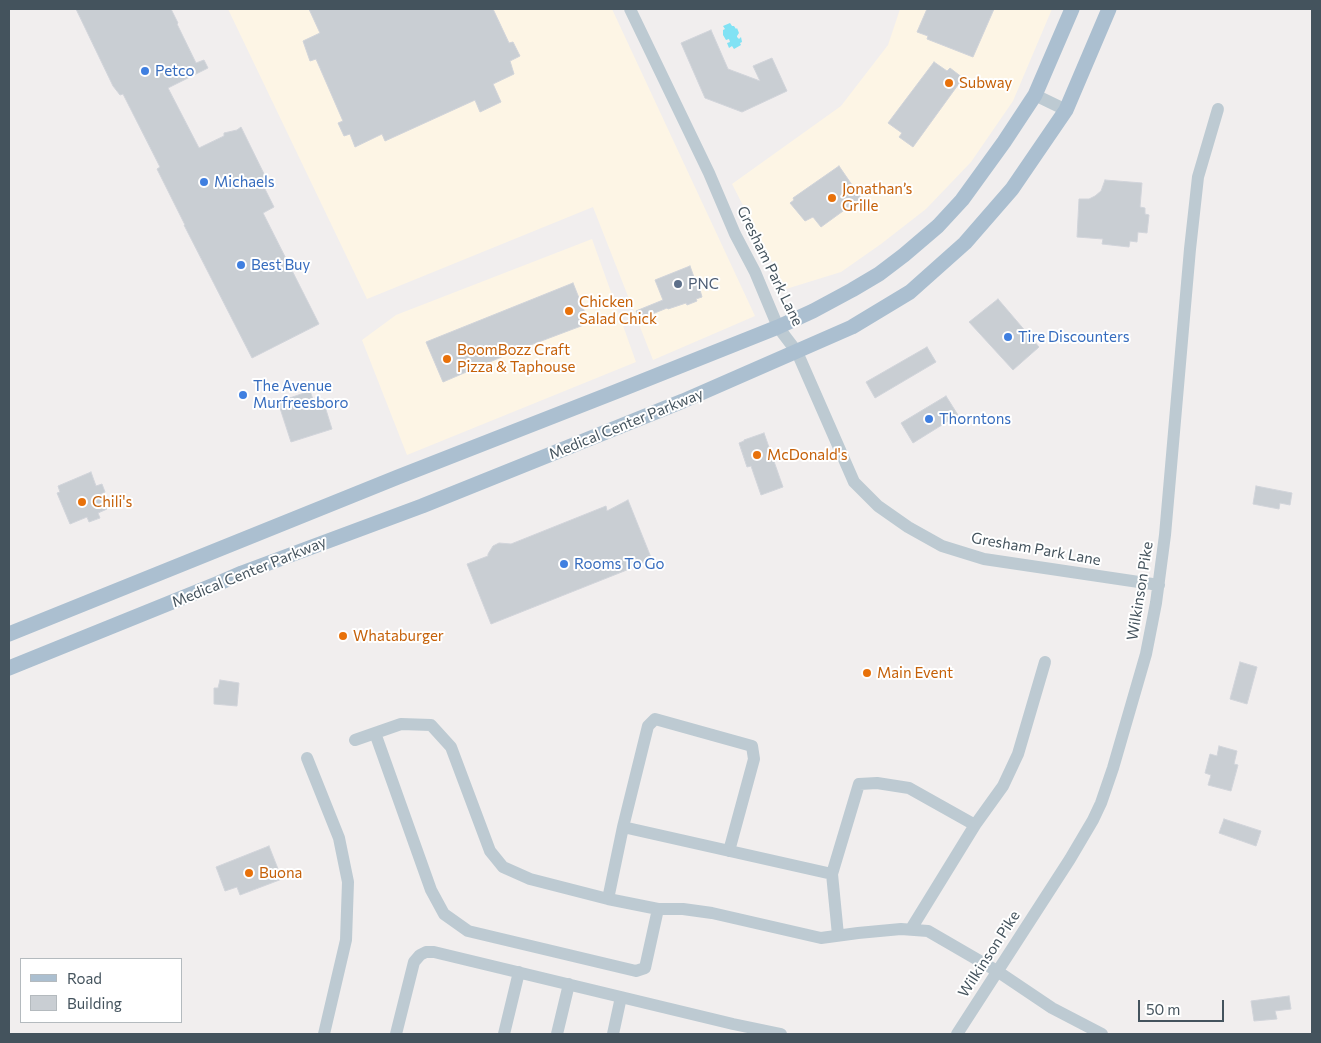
<!DOCTYPE html>
<meta charset="utf-8">
<style>
body{margin:0}
#map{position:relative;width:1321px;height:1043px;overflow:hidden;background:#f1eeee;font-family:Commissioner,sans-serif}
canvas{display:block}
.frame{position:absolute;inset:0;border:10px solid #44535d;pointer-events:none}
.legend{position:absolute;left:20px;top:958px;width:162px;height:65px;box-sizing:border-box;background:#fff;border:1px solid #b4babe;margin:0;padding:6px 9px;list-style:none;font-size:15px;color:#44535d}
.legend li{display:flex;align-items:center;gap:10px;height:25px}
.legend b{width:25px;border:1px solid #b4babe}
.scale{position:absolute;left:1138px;top:1000px;width:86px;height:22px;box-sizing:border-box;border:2px solid #44535d;border-top:0;padding-left:6px;font-size:15px;line-height:18px;white-space:nowrap;color:#44535d;-webkit-text-stroke:4px #fff;paint-order:stroke}
</style>
<div id="map">
<canvas width="1321" height="1043"></canvas>
<div class="frame"></div>
<ul class="legend">
<li><b style="height:6px;background:#abbfd0"></b>Road</li>
<li><b style="height:14px;background:#c9ced3"></b>Building</li>
</ul>
<div class="scale">50 m</div>
</div>
<script>
const ctx = document.querySelector('canvas').getContext('2d');
ctx.lineJoin = 'round';
function paint(path, color) {
  ctx.fillStyle = color;
  ctx.fill(path, 'evenodd');
}
function shape(rows) {
  const path = new Path2D();
  for (const r of rows) {
    path.moveTo(r[0], r[1]);
    for (let i = 2; i < r.length; i += 2) path.lineTo(r[i], r[i + 1]);
  }
  return path;
}
function trace(path, color, width, dash) {
  ctx.strokeStyle = color;
  ctx.lineWidth = width;
  ctx.lineCap = dash ? 'butt' : 'round';
  ctx.setLineDash(dash || []);
  ctx.stroke(path);
}
function label(font, color, halo, rows, align = 'center') {
  ctx.font = font + ' Commissioner,sans-serif';
  ctx.lineWidth = 4;
  ctx.setLineDash([]);
  ctx.textBaseline = 'middle';
  ctx.strokeStyle = halo;
  ctx.fillStyle = color;
  for (const [text, x, y, turn = 0] of rows) {
    ctx.save();
    ctx.translate(x, y);
    ctx.rotate((+turn || 0) * Math.PI / 180);
    ctx.textAlign = isNaN(turn) ? turn : align;
    if (halo) ctx.strokeText(text, 0, 0);
    ctx.fillText(text, 0, 0);
    ctx.restore();
  }
}
paint(shape([
 [228,9,612,9,755,316,653,360,593,207,367,299],
 [900,9,1052,9,1013,101,971,162,926,209,881,244,841,272,786,289,732,184,841,106,888,45],
 [592,239,636,362,407,455,362,340,396,315]
]), '#fdf5e5');
paint(shape([
 [730,23,732,26,734,26,736,29,737,28,739,33,737,36,737,37,739,39,741,37,742,42,740,43,741,45,734,49,732,46,729,48,727,43,730,42,729,39,726,40,723,35,723,30,725,29,723,26]
]), '#81e2f4');
const building = shape([
 [76,9,171,9,178,23,177,24,196,63,204,60,208,68,168,88,199,148,224,136,224,133,237,130,241,127,269,184,264,187,274,207,263,213,319,324,252,358,184,225,185,225,157,169,160,167,123,94,120,95,113,86,76,9],
 [309,9,493,9,509,43,513,42,520,56,510,61,514,74,493,84,501,102,480,112,475,100,385,141,382,134,355,147,350,134,344,136,338,123,343,121,316,59,310,61,303,41,320,33,309,9],
 [927,9,994,9,973,57,927,39,928,36,917,32,927,9],
 [711,30,728,69,760,81,753,66,772,58,787,91,742,112,705,98,681,43,711,30],
 [934,62,947,71,950,68,963,78,913,147,899,137,902,133,888,123,934,62],
 [839,166,861,198,821,227,813,217,805,221,790,203,794,200,793,198,839,166],
 [1105,180,1142,183,1140,207,1145,208,1145,214,1149,215,1147,233,1138,232,1137,242,1130,241,1129,247,1102,244,1103,239,1077,237,1079,199,1089,199,1095,196,1101,191,1105,180],
 [690,266,695,280,697,279,701,289,700,290,702,297,696,299,697,301,687,305,686,303,668,309,667,308,640,319,636,311,663,300,655,280,690,266],
 [573,283,589,323,520,349,443,382,426,342,573,283],
 [998,299,1039,347,1013,370,969,322,998,299],
 [927,347,936,362,875,398,866,382,927,347],
 [310,391,314,402,323,400,332,429,291,442,278,402,310,391],
 [946,396,958,415,913,443,901,423,946,396],
 [764,433,783,487,761,495,751,466,747,467,739,443,744,441,744,440,764,433],
 [91,472,96,486,102,484,105,492,101,494,107,509,98,513,100,518,89,522,87,517,70,524,57,493,60,492,58,486,91,472],
 [1256,486,1292,493,1290,505,1280,503,1279,509,1253,504,1256,486],
 [628,500,652,560,491,624,467,564,488,556,488,554,493,546,499,543,511,544,606,506,607,511,628,500],
 [1240,662,1257,667,1247,704,1230,699,1240,662],
 [220,680,239,683,237,706,214,704,214,688,218,688,220,680],
 [1219,746,1237,751,1234,764,1238,765,1231,791,1208,785,1211,775,1205,773,1210,754,1217,756,1219,746],
 [1224,819,1261,831,1256,846,1219,833,1224,819],
 [269,846,282,879,240,895,237,887,225,891,216,867,269,846],
 [1289,996,1291,1009,1275,1011,1277,1019,1254,1021,1251,1001,1289,996]
]);
paint(building, '#c9ced3');
trace(building, '#d1d4da', 1);
trace(shape([
 [630,9,709,173,735,234,755,272,778,327,797,352,854,482,878,506,908,527,942,546,984,559,1159,585],
 [1035,95,1066,110],
 [375,733,431,890,444,914,468,931,636,971,645,968,658,909],
 [355,740,401,724,431,725,451,747,490,851,503,867,530,879,608,899,658,909,683,909,712,913,821,938,858,933,901,929,928,931,997,971,1052,1008,1102,1034],
 [307,758,339,838,348,882,346,940,324,1034],
 [975,825,1003,786,1018,754,1045,662],
 [623,827,648,726,655,719,752,746,754,759,729,851],
 [832,874,859,784,877,783,909,788,975,825,911,929],
 [608,899,623,827,832,874,838,935],
 [396,1034,414,962,420,955,426,952,434,952,733,1024,781,1034],
 [504,1034,519,972],
 [557,1034,569,984],
 [613,1034,621,997],
 [957,1034,1070,859,1093,820,1101,803,1113,768,1146,654,1156,603,1165,535,1190,249,1198,177,1218,109]
]), '#bdcad2', 12);
trace(shape([
 [9,634,398,477,615,392,778,327,813,311,852,290,879,274,904,255,938,226,962,200,1004,142,1035,95,1072,9],
 [9,668,219,583,242,573,422,506,683,401,852,327,910,292,965,243,1012,189,1066,110,1109,9]
]), '#abbfd0', 15);
for (const [x, y, r, color] of [
 [145,71,5,"#3f7fe0"],
 [949,83,5,"#e8710a"],
 [204,182,5,"#3f7fe0"],
 [832,198,5,"#e8710a"],
 [241,265,5,"#3f7fe0"],
 [678,284,5,"#5c6f8a"],
 [569,311,5,"#e8710a"],
 [1008,337,5,"#3f7fe0"],
 [447,359,5,"#e8710a"],
 [243,395,5,"#3f7fe0"],
 [929,419,5,"#3f7fe0"],
 [757,455,5,"#e8710a"],
 [82,502,5,"#e8710a"],
 [564,564,5,"#3f7fe0"],
 [343,636,5,"#e8710a"],
 [867,673,5,"#e8710a"],
 [249,873,5,"#e8710a"]
]) {
  const dot = new Path2D();
  dot.arc(x, y, r, 0, 2 * Math.PI);
  ctx.fillStyle = color;
  ctx.fill(dot);
  trace(dot, '#fff', 2);
}
label('15px', '#366cbe', '#fff', [
 ["Petco",155,71],
 ["Michaels",214,182],
 ["Best Buy",251,265],
 ["Tire Discounters",1018,337],
 ["The Avenue",253,386],
 ["Murfreesboro",253,403],
 ["Thorntons",939,419],
 ["Rooms To Go",574,564]
], 'left');
label('15px', '#c56008', '#fff', [
 ["Subway",959,83],
 ["Jonathan’s",842,189],
 ["Grille",842,206],
 ["Chicken",579,302],
 ["Salad Chick",579,319],
 ["BoomBozz Craft",457,350],
 ["Pizza & Taphouse",457,367],
 ["McDonald's",767,455],
 ["Chili's",92,502],
 ["Whataburger",353,636],
 ["Main Event",877,673],
 ["Buona",259,873]
], 'left');
label('15px', '#44535d', '#fff', [
 ["Gresham Park Lane",770,266,64],
 ["Medical Center Parkway",626,424,-22],
 ["Gresham Park Lane",1036,549,10],
 ["Medical Center Parkway",249,572,-22],
 ["Wilkinson Pike",1140,591,-81],
 ["Wilkinson Pike",989,954,-57]
]);
label('15px', '#4e5e75', '#fff', [
 ["PNC",688,284]
], 'left');
</script>
